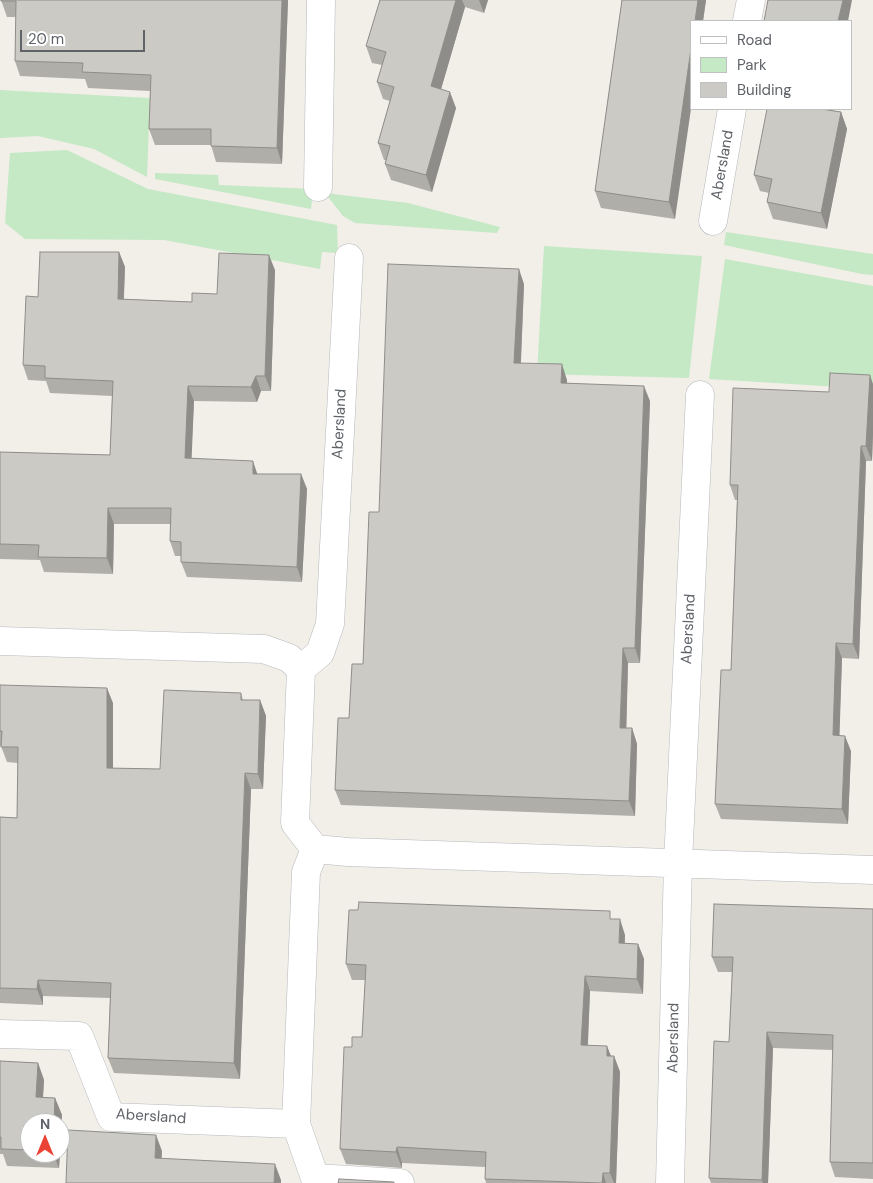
<!DOCTYPE html>
<style>
body{margin:0}
#map{position:relative;width:873px;height:1183px;overflow:hidden;background:#f1efe8;font-family:"DM Sans",sans-serif}
canvas{display:block}
.legend{position:absolute;left:690px;top:20px;width:162px;height:90px;box-sizing:border-box;background:#fff;border:1px solid #bfc1c3;margin:0;padding:6px 9px;list-style:none;font-size:15px;color:#5f6368}
.legend li{display:flex;align-items:center;gap:10px;height:25px}
.legend b{width:25px;border:1px solid #bfc1c3}
.north{position:absolute;left:20px;top:1113px;width:50px;height:50px;box-sizing:border-box;background:#fff;border:1px solid #bfc1c3;border-radius:50%;rotate:0deg;font-size:14px;font-weight:700;line-height:20px;text-align:center;color:#5f6368}
.north::after{content:'';display:block;margin:auto;width:18px;height:22px;background:#ea4335;clip-path:polygon(50% 0,100% 100%,50% 72%,0 100%)}
.scale{position:absolute;left:20px;top:30px;width:125px;height:22px;box-sizing:border-box;border:2px solid #5f6368;border-top:0;padding-left:6px;font-size:15px;line-height:18px;white-space:nowrap;color:#5f6368;-webkit-text-stroke:4px #fff;paint-order:stroke}
</style>
<div id="map">
<canvas width="873" height="1183"></canvas>
<ul class="legend">
<li><b style="height:6px;background:#fff"></b>Road</li>
<li><b style="height:14px;background:#c5e8c5"></b>Park</li>
<li><b style="height:14px;background:#cccac5"></b>Building</li>
</ul>
<div class="north">N</div>
<div class="scale">20 m</div>
</div>
<script>
const ctx = document.querySelector('canvas').getContext('2d');
ctx.lineJoin = 'round';
function paint(path, color) {
  ctx.fillStyle = color;
  ctx.fill(path, 'evenodd');
}
function shape(rows) {
  const path = new Path2D();
  for (const r of rows) {
    path.moveTo(r[0], r[1]);
    for (let i = 2; i < r.length; i += 2) path.lineTo(r[i], r[i + 1]);
  }
  return path;
}
function trace(path, color, width, dash) {
  ctx.strokeStyle = color;
  ctx.lineWidth = width;
  ctx.lineCap = dash ? 'butt' : 'round';
  ctx.setLineDash(dash || []);
  ctx.stroke(path);
}
function label(font, color, halo, rows, align = 'center') {
  ctx.font = font + ' "DM Sans",sans-serif';
  ctx.lineWidth = 4;
  ctx.setLineDash([]);
  ctx.textBaseline = 'middle';
  ctx.strokeStyle = halo;
  ctx.fillStyle = color;
  for (const [text, x, y, turn = 0] of rows) {
    ctx.save();
    ctx.translate(x, y);
    ctx.rotate((+turn || 0) * Math.PI / 180);
    ctx.textAlign = isNaN(turn) ? turn : align;
    if (halo) ctx.strokeText(text, 0, 0);
    ctx.fillText(text, 0, 0);
    ctx.restore();
  }
}
paint(shape([
 [0,90,150,98,147,177,94,149,38,136,0,138],
 [67,150,148,189,337,225,338,253,322,252,320,269,164,240,25,239,5,223,10,153],
 [155,173,218,175,219,185,313,189,311,209,155,179],
 [325,193,408,203,500,227,497,233,355,223,343,216],
 [726,232,873,254,873,275,862,274,724,245],
 [544,246,702,256,689,378,537,374],
 [725,259,873,286,873,389,709,379]
]), '#c5e8c5');
const minor = shape([
 [747,21,751,0],
 [318,187,321,0],
 [713,221,732,109],
 [0,641,264,649,289,658,301,669,295,823,315,849,348,852,873,870],
 [301,669,320,653,330,624,349,258],
 [315,849,306,872,296,1124,315,1178,400,1183],
 [0,1034,79,1036,111,1117,296,1124],
 [670,1183,678,863,700,395]
]);
trace(minor, '#b5b8bc', 29);
trace(minor, '#fff', 28);
paint(shape([
 [1,0,288,0,282,164,216,162,211,145,155,145,149,129,150,91,88,88,85,79,20,76,15,61,16,17,7,17],
 [380,0,488,0,484,13,465,7,446,72,441,89,456,108,432,192,391,180,385,164,386,160,384,160,378,143,390,101,383,99,377,82,382,65,372,63,366,46],
 [622,0,706,0,703,21,692,21,675,219,601,208,595,191],
 [830,110,841,112,847,129,827,229,773,219,767,202,769,193,760,191,754,175],
 [119,252,125,267,124,299,192,302,217,294,275,270,271,391,261,391,257,402,194,401,191,458,258,474,301,474,307,489,302,582,187,577,181,562,181,556,175,556,170,541,170,524,114,524,113,574,44,572,40,560,0,559,0,452,110,455,112,396,50,393,46,381,28,380,23,365,38,297],
 [524,284,521,363,567,380,567,383,650,401,640,663,628,663,626,728,632,728,637,744,635,816,341,805,335,790,349,718,363,664,379,512],
 [873,384,873,434,872,461,866,461,859,659,842,658,839,736,851,751,848,824,721,819,715,804,731,670,737,500,735,500,730,485,829,392],
 [0,685,113,703,113,768,160,769,241,693,243,700,260,700,266,716,263,789,251,789,240,1079,114,1073,108,1058,110,998,43,996,43,1005,0,1003,0,817,17,818,18,763,7,762,1,746,0,746],
 [873,909,873,1179,835,1177,830,1162,833,1050,773,1048,768,1183,711,1183,709,1178,729,1042,732,972,718,972,712,957],
 [613,919,625,935,625,943,638,944,644,959,643,994,590,991,588,1045,611,1056,614,1056,620,1072,616,1183,486,1183,485,1179,485,1167,402,1163,402,1168,346,1164,340,1149,352,1047,362,1037,365,980,352,980,346,964],
 [0,1061,38,1063,44,1080,43,1097,55,1098,62,1115,60,1145,60,1123,30,1123,30,1153,60,1153,59,1168,7,1166,3,1154,0,1154]
]), '#afaea9');
paint(shape([
 [282,0,288,0,282,164,277,148],
 [456,0,462,0,465,7,437,103,431,86],
 [479,0,488,0,484,13],
 [698,0,706,0,703,21,695,21],
 [843,0,852,0,848,21,838,21],
 [692,42,692,102,675,219,669,202],
 [450,92,456,108,432,192,426,175],
 [841,112,847,129,827,229,821,213],
 [119,252,125,267,123,314,118,299],
 [269,255,275,270,271,391,265,376],
 [519,269,524,284,520,379,514,363],
 [562,364,567,380,567,399,561,383],
 [870,375,873,384,873,434,872,461,866,446],
 [256,376,261,391,257,402,251,387],
 [188,386,194,401,191,473,185,458],
 [644,386,650,401,640,663,635,648],
 [861,446,866,461,859,659,853,644],
 [253,461,258,476,253,474],
 [301,474,307,489,302,582,297,567],
 [108,508,114,524,113,574,107,558],
 [836,643,842,658,839,751,833,735],
 [623,648,628,663,626,743,620,728],
 [107,688,113,703,113,784,107,768],
 [260,700,266,716,263,789,258,774],
 [632,728,637,744,635,816,629,801],
 [845,736,851,751,848,824,842,809],
 [245,773,251,789,240,1079,234,1063],
 [620,919,625,935,624,958,619,943],
 [638,944,644,959,643,994,637,979],
 [585,976,590,991,587,1060,581,1045],
 [38,980,43,996,43,1005,37,989],
 [767,1032,773,1048,768,1183,763,1183,762,1180],
 [607,1046,613,1061,607,1056],
 [614,1056,620,1072,616,1183,614,1183,610,1173],
 [38,1063,44,1080,42,1113,36,1097],
 [55,1098,62,1115,60,1145,60,1123,54,1123],
 [156,1135,162,1151,161,1175,155,1158],
 [397,1147,402,1163,402,1168,396,1152],
 [53,1153,60,1153,59,1168],
 [275,1164,281,1180,281,1183,274,1183],
 [603,1173,606,1183,602,1183]
]), '#8f8d8a');
const building = shape([
 [1,0,282,0,277,148,211,146,211,129,149,129,151,75,82,72,83,63,15,61,16,1,1,1,1,0],
 [380,0,456,0,431,86,450,92,426,175,385,164,390,146,378,143,394,87,377,82,386,52,366,46,380,0],
 [622,0,698,0,695,21,692,21,692,42,669,202,595,191,622,0],
 [768,0,843,0,838,21,764,21,768,0],
 [767,109,821,109,841,112,821,213,767,202,772,179,754,175,767,109],
 [40,252,119,252,118,299,192,302,192,293,217,294,219,253,269,255,265,376,256,376,251,387,188,386,185,458,253,461,253,474,301,474,297,567,181,562,181,542,170,541,171,508,108,508,107,558,38,557,39,545,0,544,0,452,110,455,113,381,45,378,45,366,23,365,26,296,38,297,40,252],
 [388,264,519,269,514,363,562,364,561,383,644,386,635,648,623,648,620,728,632,728,629,801,335,790,338,718,349,718,352,664,363,664,369,512,379,512,388,264],
 [830,373,870,375,866,446,861,446,853,644,836,643,833,735,845,736,842,809,715,804,721,670,731,670,738,485,730,485,733,388,829,392,830,373],
 [0,685,107,688,107,768,160,769,164,690,241,693,241,700,260,700,258,774,245,773,234,1063,108,1058,111,983,38,980,37,989,0,988,0,817,17,818,18,747,1,747,2,731,0,731,0,685],
 [359,902,610,911,610,919,620,919,619,943,638,944,637,979,585,976,581,1045,607,1046,607,1056,614,1056,610,1173,603,1173,602,1183,485,1179,486,1152,397,1147,396,1152,340,1149,344,1047,352,1047,352,1037,362,1037,366,965,346,964,349,910,358,910,359,902],
 [714,904,873,909,873,1163,830,1162,833,1035,767,1032,762,1180,709,1178,714,1041,729,1042,733,957,712,957,714,904],
 [0,1061,38,1063,36,1097,55,1098,54,1123,30,1123,30,1150,1,1149,1,1137,0,1137,0,1061],
 [68,1130,156,1135,155,1158,275,1164,274,1183,66,1183,68,1130],
 [339,1179,394,1182,394,1183,338,1183,339,1179]
]);
paint(building, '#cccac5');
trace(building, '#8f8d8a', 1);
label('15px', '#5f6368', '#fff', [
 ["Abersland",723,165,-80],
 ["Abersland",340,424,-87],
 ["Abersland",689,629,-87],
 ["Abersland",674,1038,-89],
 ["Abersland",151,1117,4]
]);
</script>
